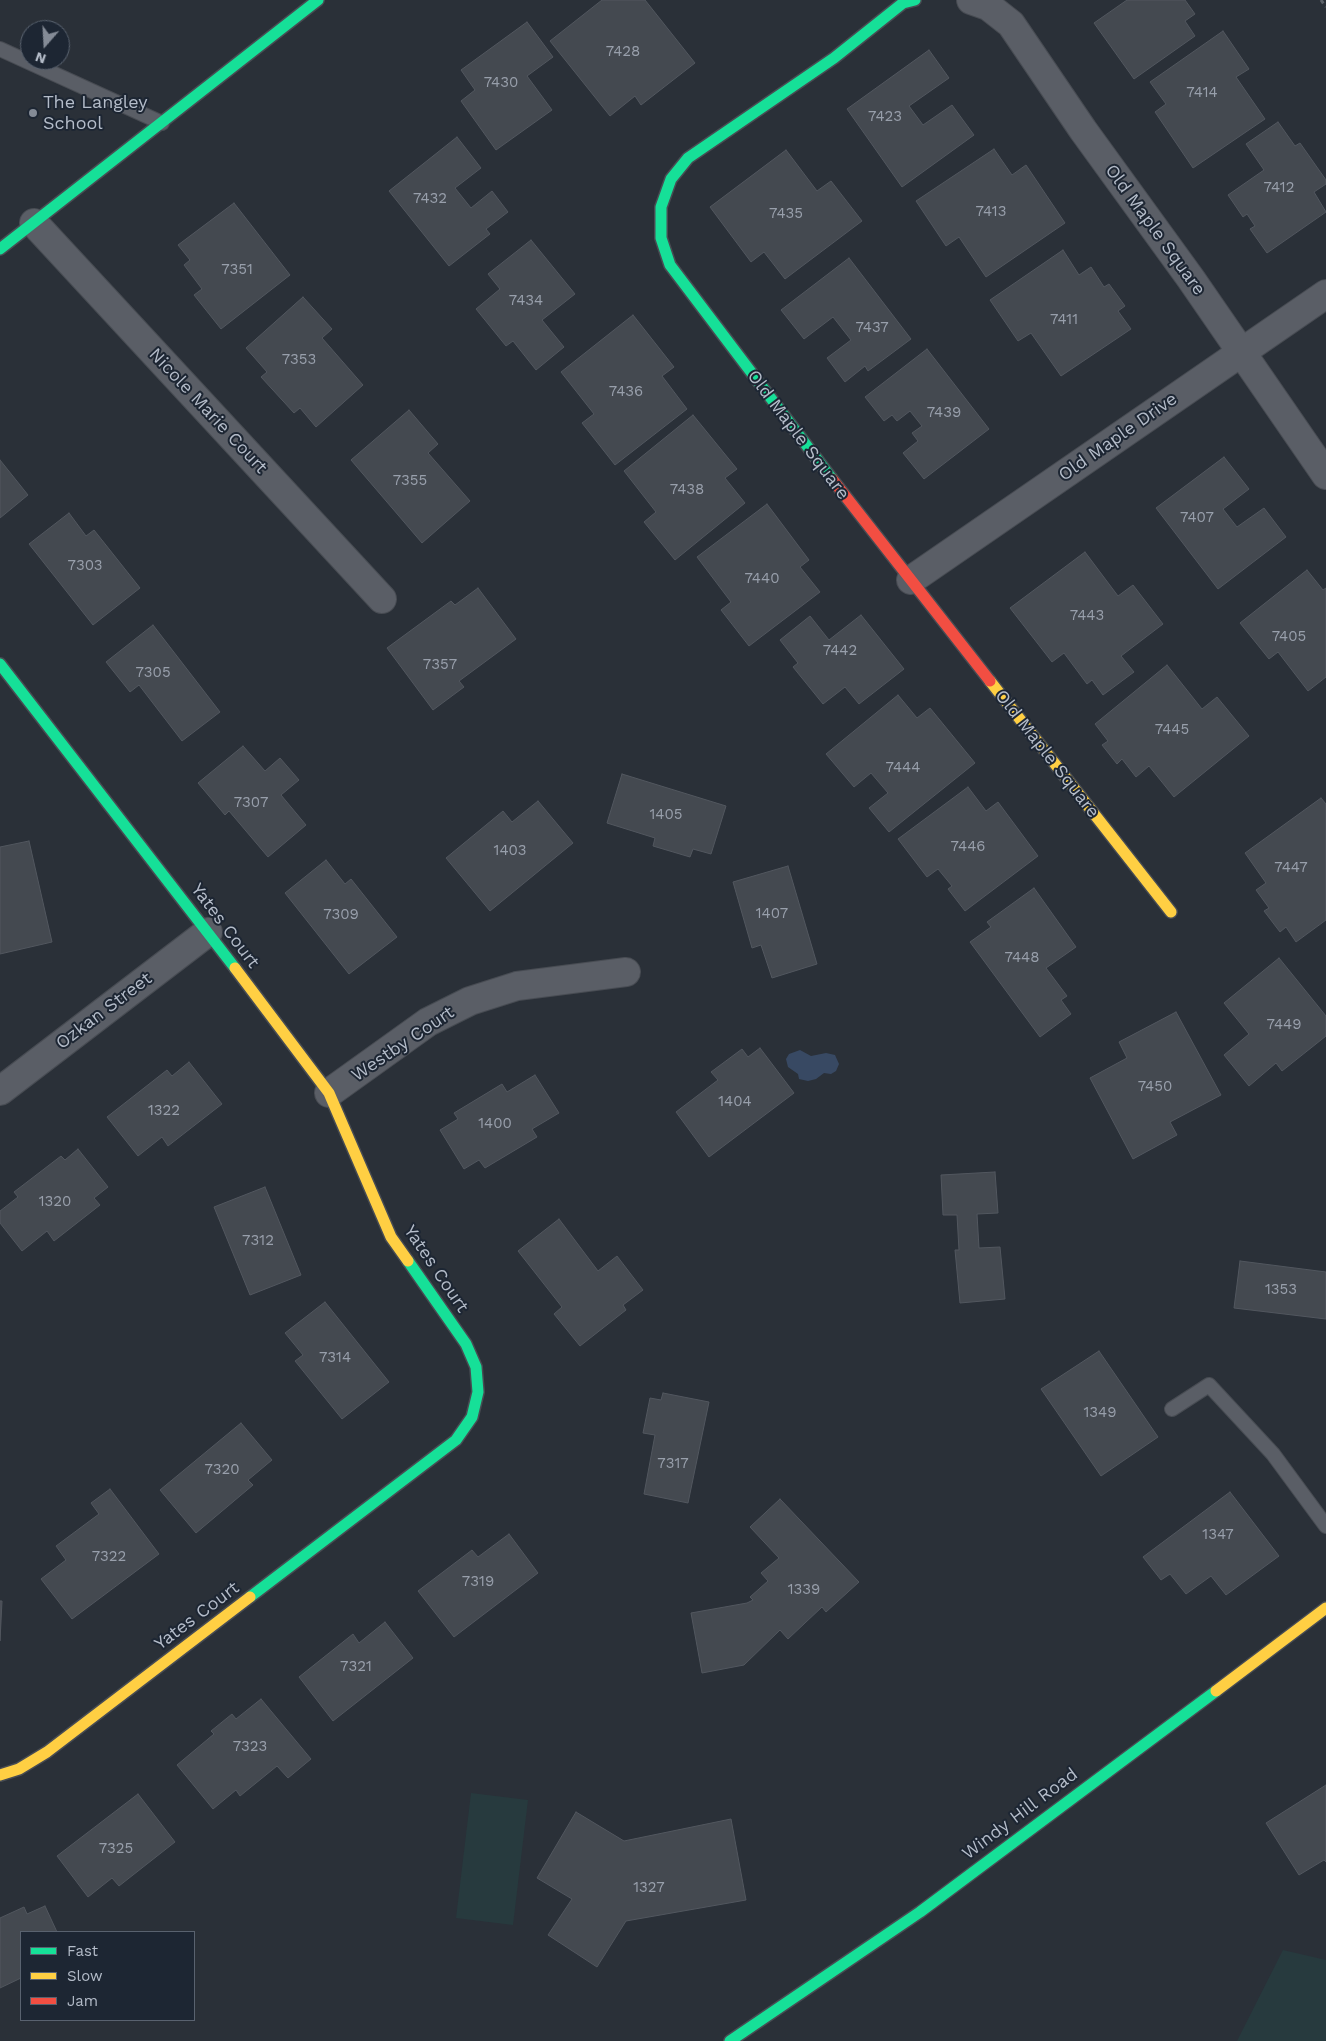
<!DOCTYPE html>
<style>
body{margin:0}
#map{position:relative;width:1326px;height:2041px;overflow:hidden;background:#2a3038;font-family:"Work Sans",sans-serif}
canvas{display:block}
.legend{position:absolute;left:20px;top:1931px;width:175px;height:90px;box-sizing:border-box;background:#1d2633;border:1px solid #59626f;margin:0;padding:6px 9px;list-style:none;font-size:15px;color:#b4bcc9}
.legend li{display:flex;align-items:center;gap:10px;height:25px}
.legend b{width:25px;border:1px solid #59626f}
.north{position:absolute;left:20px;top:20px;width:50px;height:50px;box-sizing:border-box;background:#1d2633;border:1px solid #59626f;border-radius:50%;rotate:199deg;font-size:14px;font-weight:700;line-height:20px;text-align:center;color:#b4bcc9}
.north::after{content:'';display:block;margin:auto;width:18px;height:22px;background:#848b96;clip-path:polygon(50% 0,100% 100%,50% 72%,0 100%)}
</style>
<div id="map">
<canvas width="1326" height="2041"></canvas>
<ul class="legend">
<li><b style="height:6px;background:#16e098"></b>Fast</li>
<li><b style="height:6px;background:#ffcf43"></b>Slow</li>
<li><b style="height:6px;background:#f24e42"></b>Jam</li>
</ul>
<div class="north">N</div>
</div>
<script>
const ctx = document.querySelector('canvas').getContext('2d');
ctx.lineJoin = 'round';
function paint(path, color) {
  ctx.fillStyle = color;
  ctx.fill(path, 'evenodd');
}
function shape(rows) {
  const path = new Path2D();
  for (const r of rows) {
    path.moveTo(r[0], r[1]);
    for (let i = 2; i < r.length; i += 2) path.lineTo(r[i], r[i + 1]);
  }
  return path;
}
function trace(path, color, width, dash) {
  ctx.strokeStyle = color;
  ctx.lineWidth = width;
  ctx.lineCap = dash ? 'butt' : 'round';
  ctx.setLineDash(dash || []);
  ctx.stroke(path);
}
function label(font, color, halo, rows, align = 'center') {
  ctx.font = font + ' "Work Sans",sans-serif';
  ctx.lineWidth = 4;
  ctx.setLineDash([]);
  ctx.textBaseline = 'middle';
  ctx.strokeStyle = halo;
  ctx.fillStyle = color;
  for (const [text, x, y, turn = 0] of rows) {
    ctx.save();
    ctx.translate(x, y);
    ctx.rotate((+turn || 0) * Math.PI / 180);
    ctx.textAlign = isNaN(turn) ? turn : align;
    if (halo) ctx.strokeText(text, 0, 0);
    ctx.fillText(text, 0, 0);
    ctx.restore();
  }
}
paint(shape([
 [471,1793,528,1800,513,1925,456,1918],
 [1283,1950,1326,1960,1326,2041,1237,2041]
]), '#273a3e');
paint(shape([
 [800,1050,811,1056,826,1053,835,1055,839,1064,836,1071,831,1074,824,1073,816,1079,808,1081,799,1079,798,1074,788,1067,786,1059,789,1054]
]), '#384963');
const building = shape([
 [602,0,645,0,695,63,641,105,635,96,610,116,550,41,602,0],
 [1127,0,1185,0,1195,14,1185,21,1195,36,1134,79,1094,23,1127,0],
 [527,22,553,57,527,76,552,110,496,150,461,101,475,90,461,70,527,22],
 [1223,31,1249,69,1236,77,1265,119,1193,168,1155,112,1166,104,1150,82,1223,31],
 [929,50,949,78,909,106,923,125,952,105,974,135,902,187,847,109,929,50],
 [1278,122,1295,146,1300,143,1326,180,1326,184,1314,192,1326,212,1267,253,1250,229,1255,226,1247,214,1243,217,1228,195,1264,170,1246,144,1278,122],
 [457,137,481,168,455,188,471,208,492,191,508,212,486,229,490,234,449,266,389,191,457,137],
 [994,149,1012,175,1026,165,1065,223,986,277,959,237,946,246,916,201,994,149],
 [786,150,817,191,831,181,862,221,785,279,764,252,751,262,710,207,786,150],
 [234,203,290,275,221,329,194,295,202,289,184,265,190,260,178,245,234,203],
 [531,240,575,294,542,320,564,347,536,370,513,341,506,346,476,309,500,289,488,274,531,240],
 [1063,250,1079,275,1091,267,1104,287,1109,284,1125,306,1118,311,1131,329,1061,376,1031,333,1018,341,990,300,1063,250],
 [849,258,911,339,868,371,865,366,845,382,827,358,851,340,833,317,804,339,781,310,849,258],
 [303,297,332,329,322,338,363,385,316,427,300,408,294,413,261,377,267,372,246,348,303,297],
 [633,315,674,367,662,376,687,409,615,465,582,423,594,414,561,372,633,315],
 [927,349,989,429,924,479,903,453,918,441,912,433,922,426,910,411,897,421,892,415,884,421,865,397,927,349],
 [409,410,438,444,428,453,470,501,422,543,351,460,409,410],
 [693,415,737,469,725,478,745,503,675,560,644,522,656,512,624,471,693,415],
 [1224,457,1249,489,1223,509,1237,527,1264,508,1286,537,1218,589,1156,508,1224,457],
 [0,460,28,495,0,518,0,460],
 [767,504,809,560,800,567,820,592,749,646,721,610,731,602,697,557,767,504],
 [69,513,86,536,94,530,140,588,93,625,29,544,69,513],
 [1085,552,1118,596,1133,585,1163,624,1121,656,1134,672,1103,695,1092,680,1087,684,1064,653,1052,662,1010,608,1085,552],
 [1307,570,1323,590,1326,588,1326,677,1308,691,1278,652,1269,659,1240,623,1307,570],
 [478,588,516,639,459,681,464,687,433,710,387,648,451,601,455,605,478,588],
 [861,615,904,669,859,704,845,687,823,704,793,667,798,663,780,640,810,616,829,640,861,615],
 [153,625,220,712,182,741,139,685,130,692,106,662,153,625],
 [1167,665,1202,709,1217,697,1249,736,1174,797,1149,766,1136,777,1122,759,1117,764,1102,745,1108,741,1095,724,1167,665],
 [898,695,917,718,930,708,975,763,889,832,869,808,888,793,871,773,854,787,826,754,898,695],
 [243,746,265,771,280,758,299,780,281,795,306,825,268,857,229,811,225,815,198,783,243,746],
 [622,774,726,806,711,854,693,849,690,857,653,846,655,838,607,823,622,774],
 [968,787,986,811,998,802,1038,856,965,911,948,889,952,886,938,869,927,877,898,839,968,787],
 [1321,798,1326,804,1326,920,1296,942,1286,927,1280,932,1264,911,1269,908,1256,890,1266,883,1245,853,1321,798],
 [538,801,573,843,490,911,446,858,503,811,512,822,538,801],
 [29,841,52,942,0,954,0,847,29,841],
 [326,860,345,884,351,879,397,937,349,974,285,893,326,860],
 [788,866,817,964,772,978,761,945,752,948,733,882,788,866],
 [1034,888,1076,947,1046,968,1067,996,1061,1000,1071,1014,1040,1037,970,942,991,927,987,922,1034,888],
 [1279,958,1326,1016,1326,1036,1282,1071,1276,1063,1249,1086,1224,1055,1249,1034,1224,1003,1279,958],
 [1176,1012,1221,1095,1170,1122,1177,1135,1133,1159,1090,1078,1127,1058,1119,1042,1176,1012],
 [760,1048,794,1093,709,1157,676,1112,718,1080,711,1072,742,1049,748,1057,760,1048],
 [189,1062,222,1104,168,1146,162,1137,138,1156,107,1117,167,1070,172,1076,189,1062],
 [535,1075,559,1113,532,1129,537,1137,485,1168,479,1160,464,1169,440,1130,458,1119,454,1113,502,1084,507,1092,535,1075],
 [78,1149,108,1187,94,1198,100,1205,54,1241,47,1231,22,1251,0,1223,0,1211,18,1197,14,1192,61,1156,65,1160,78,1149],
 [995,1172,998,1213,977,1214,979,1248,1000,1247,1005,1299,960,1303,955,1250,959,1250,957,1215,943,1215,941,1175,995,1172],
 [265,1187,301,1275,250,1295,214,1207,265,1187],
 [559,1219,598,1271,617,1256,643,1290,623,1305,626,1310,580,1346,554,1314,562,1307,518,1251,559,1219],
 [1240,1261,1326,1272,1326,1319,1234,1308,1240,1261],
 [325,1302,389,1382,342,1419,295,1361,303,1355,285,1333,325,1302],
 [1099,1351,1158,1437,1101,1476,1041,1389,1099,1351],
 [663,1393,709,1402,688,1503,644,1494,655,1435,643,1433,650,1398,661,1400,663,1393],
 [241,1423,272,1460,248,1480,253,1485,196,1533,160,1490,241,1423],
 [110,1489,159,1554,72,1619,41,1579,66,1560,56,1546,99,1514,91,1503,110,1489],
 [1230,1492,1279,1556,1226,1595,1211,1576,1186,1594,1170,1574,1161,1580,1143,1557,1230,1492],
 [780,1499,859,1582,826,1612,822,1607,788,1639,780,1630,744,1665,702,1673,691,1613,747,1603,753,1600,750,1597,768,1581,761,1573,779,1558,750,1527,780,1499],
 [509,1534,538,1573,454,1637,418,1591,472,1550,478,1557,509,1534],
 [0,1601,2,1601,0,1641,0,1601],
 [385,1622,413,1658,333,1721,299,1677,353,1634,359,1643,385,1622],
 [261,1699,311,1759,288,1778,277,1766,240,1796,236,1790,213,1809,177,1765,214,1734,211,1731,232,1714,236,1719,261,1699],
 [1326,1785,1326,1862,1324,1860,1299,1875,1266,1823,1326,1785],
 [138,1794,175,1842,119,1886,112,1878,88,1897,57,1856,138,1794],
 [576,1812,624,1841,731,1819,746,1900,626,1921,597,1967,548,1935,572,1899,537,1878,576,1812],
 [45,1906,57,1932,21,1932,21,1978,0,1988,0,1918,24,1907,27,1914,45,1906]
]);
paint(building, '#444950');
trace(building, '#52575f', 1);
const lane = shape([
 [0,49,162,123],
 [1172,1409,1209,1385,1273,1454,1326,1526]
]);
const street = shape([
 [971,0,988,6,1011,24,1083,130,1191,279,1326,475],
 [34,223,382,599],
 [911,580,1326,294],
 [0,1091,208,932],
 [329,1093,428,1022,470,1001,517,986,626,972]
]);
const fast = shape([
 [0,249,318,0],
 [832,479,670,265,661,238,661,207,671,179,688,158,834,58,903,3,915,0],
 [0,664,235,968],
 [250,1597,456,1440,472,1417,478,1392,476,1367,466,1344,408,1261],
 [730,2041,920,1912,1216,1691]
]);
const slow = shape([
 [990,681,1171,912],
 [235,968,329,1093,391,1237,408,1261],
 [1216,1691,1326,1608],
 [0,1775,19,1769,47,1752,250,1597]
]);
const jam = shape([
 [832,479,990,681]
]);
trace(lane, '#484c53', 16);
trace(street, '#484c53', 30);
trace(fast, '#484c53', 14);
trace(slow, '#484c53', 14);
trace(jam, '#484c53', 14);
trace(shape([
 [1321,0,1326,7]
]), '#5d636a', 3, [4, 4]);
trace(lane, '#5a5e66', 14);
trace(street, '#5a5e66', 28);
trace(fast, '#16e098', 11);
trace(slow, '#ffcf43', 11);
trace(jam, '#f24e42', 11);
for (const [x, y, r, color] of [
 [33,113,5,"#848b96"]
]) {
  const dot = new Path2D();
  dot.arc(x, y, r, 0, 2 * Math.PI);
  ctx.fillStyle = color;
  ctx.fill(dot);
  trace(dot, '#1d2633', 2);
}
label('15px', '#989fab', null, [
 ["7428",623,52],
 ["7430",501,83],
 ["7414",1202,93],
 ["7423",885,117],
 ["7412",1279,188],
 ["7432",430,199],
 ["7413",991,212],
 ["7435",786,214],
 ["7351",237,270],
 ["7434",526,301],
 ["7411",1064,320],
 ["7437",872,328],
 ["7353",299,360],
 ["7436",626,392],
 ["7439",944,413],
 ["7355",410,481],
 ["7438",687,490],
 ["7407",1197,518],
 ["7303",85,566],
 ["7440",762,579],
 ["7443",1087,616],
 ["7405",1289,637],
 ["7442",840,651],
 ["7357",440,665],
 ["7305",153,673],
 ["7445",1172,730],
 ["7444",903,768],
 ["7307",251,803],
 ["1405",666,815],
 ["7446",968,847],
 ["1403",510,851],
 ["7447",1291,868],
 ["1407",772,914],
 ["7309",341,915],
 ["7448",1022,958],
 ["7449",1284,1025],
 ["7450",1155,1087],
 ["1404",735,1102],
 ["1322",164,1111],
 ["1400",495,1124],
 ["1320",55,1202],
 ["7312",258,1241],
 ["1353",1281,1290],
 ["7314",335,1358],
 ["1349",1100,1413],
 ["7317",673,1464],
 ["7320",222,1470],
 ["1347",1218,1535],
 ["7322",109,1557],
 ["7319",478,1582],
 ["1339",804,1590],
 ["7321",356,1667],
 ["7323",250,1747],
 ["7325",116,1849],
 ["1327",649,1888]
]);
label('18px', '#b4bcc9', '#1d2633', [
 ["The Langley",43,103],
 ["School",43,124]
], 'left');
label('18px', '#b4bcc9', '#1d2633', [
 ["Old Maple Square",1155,230,54],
 ["Nicole Marie Court",208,411,47],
 ["Old Maple Square",798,435,53],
 ["Old Maple Drive",1118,437,-35],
 ["Old Maple Square",1047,754,52],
 ["Yates Court",225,926,53],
 ["Ozkan Street",104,1011,-37],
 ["Westby Court",403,1044,-34],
 ["Yates Court",436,1269,56],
 ["Yates Court",197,1616,-37],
 ["Windy Hill Road",1020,1814,-37]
]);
</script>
